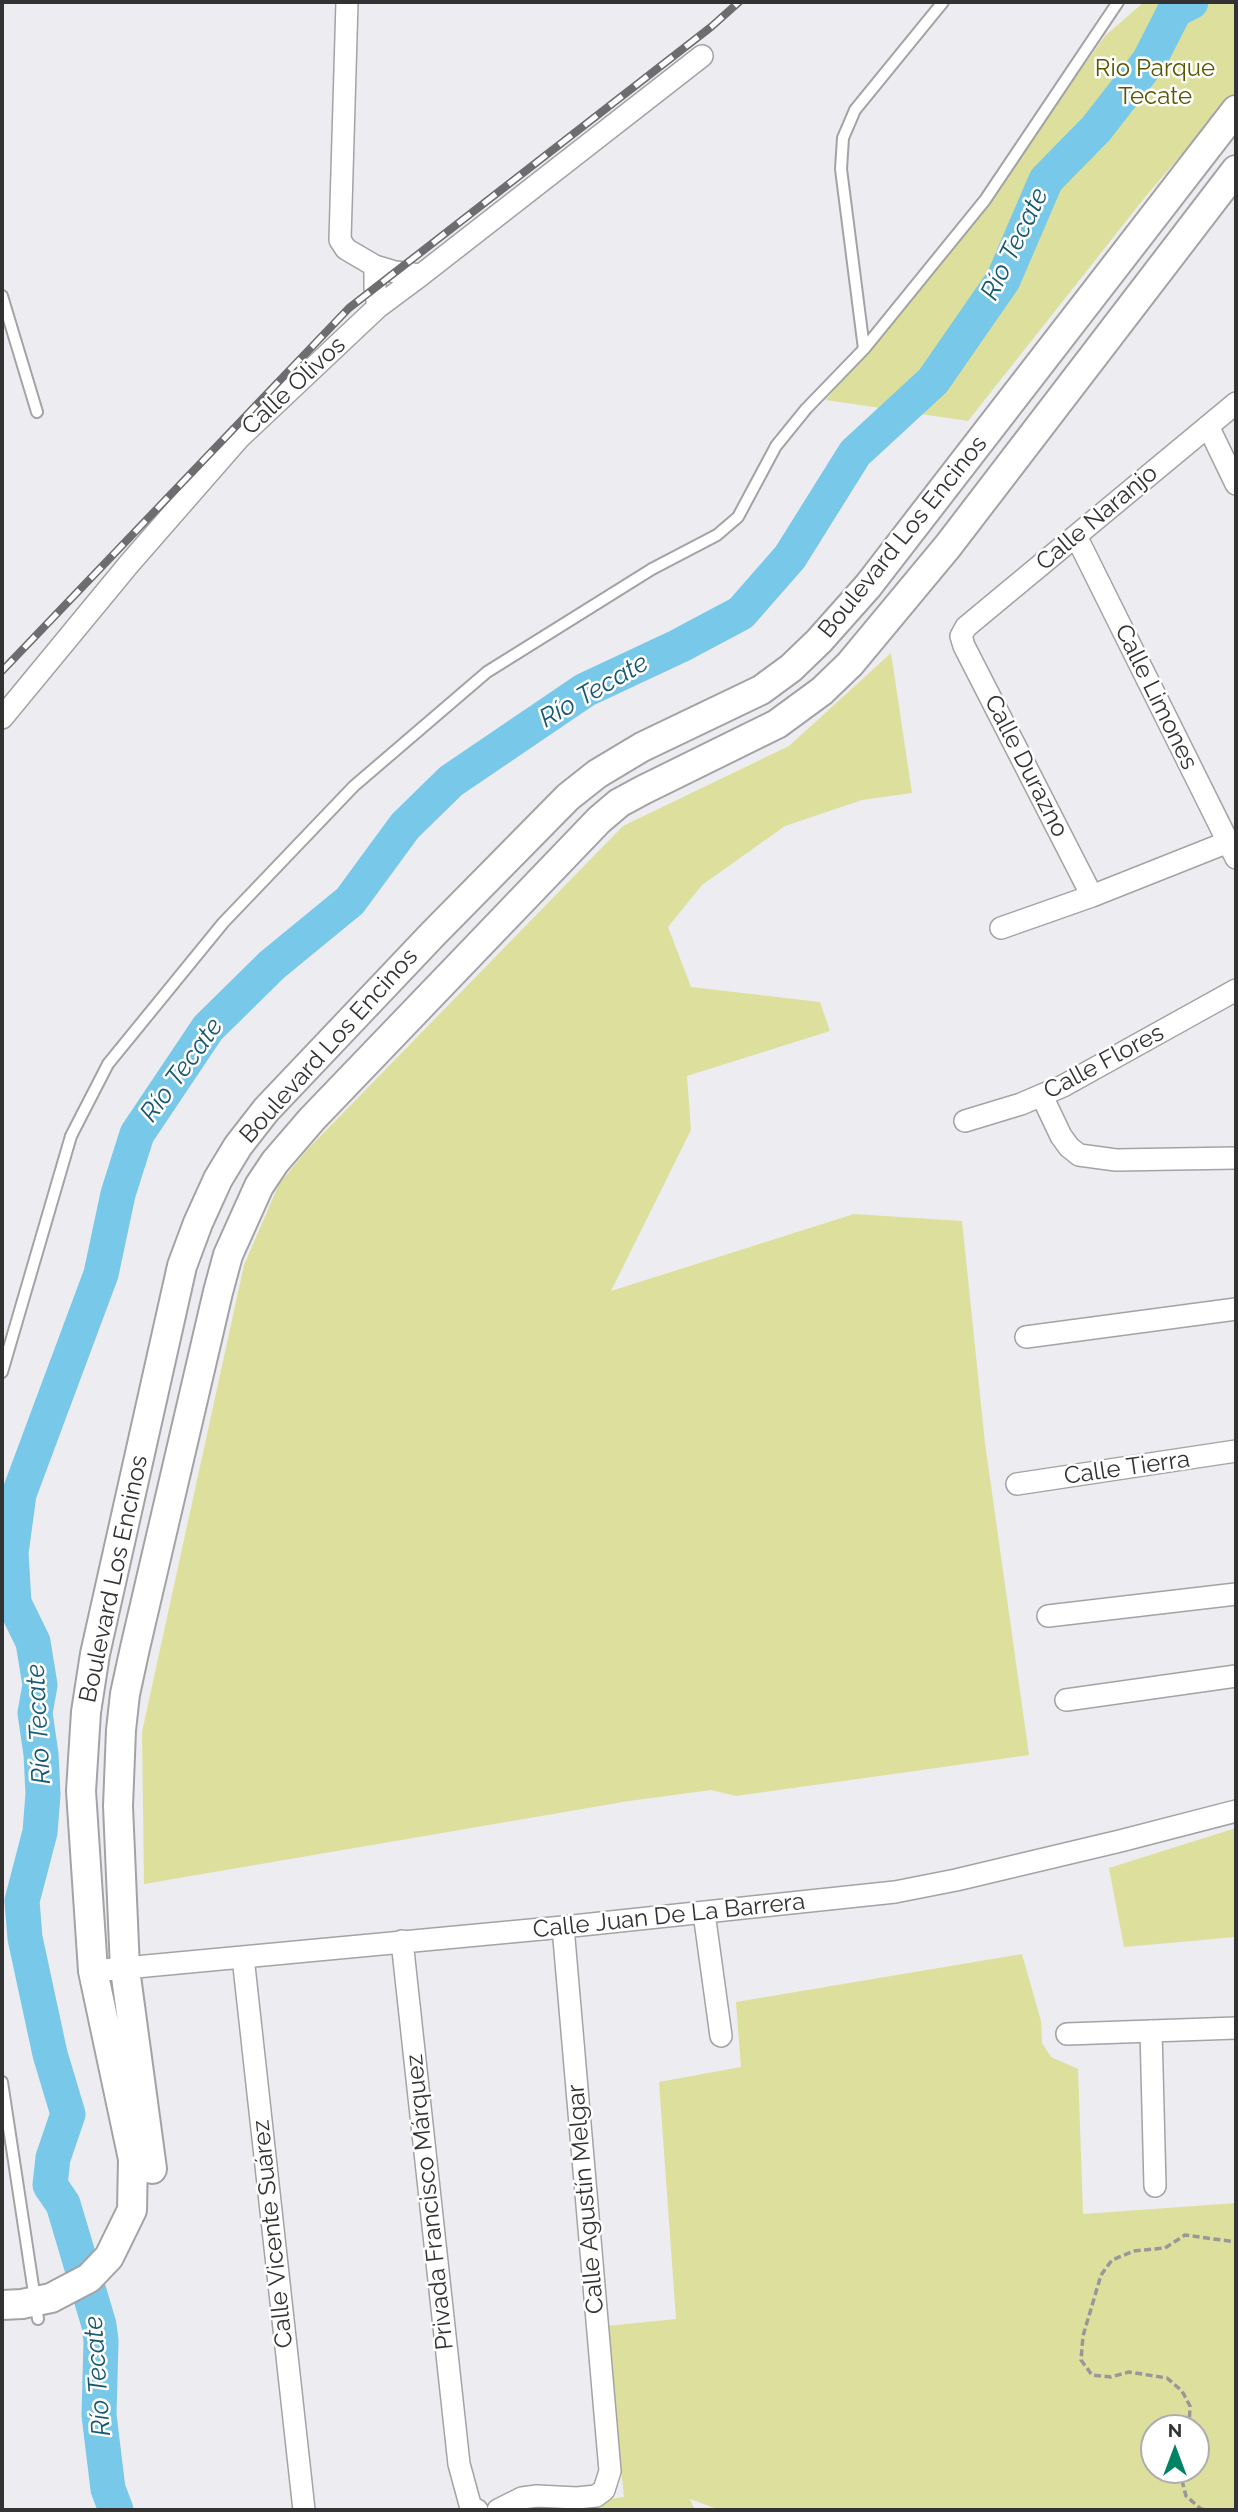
<!DOCTYPE html>
<meta charset="utf-8">
<style>
body{margin:0}
#map{position:relative;width:1238px;height:2512px;overflow:hidden;background:#edecf0;font-family:Raleway,sans-serif}
canvas{display:block}
.frame{position:absolute;inset:0;border:4px solid #323233;pointer-events:none}
.north{position:absolute;left:1140px;top:2414px;width:70px;height:70px;box-sizing:border-box;background:#fff;border:2px solid #adadad;border-radius:50%;rotate:0deg;font-size:19px;font-weight:700;line-height:28px;text-align:center;color:#323233}
.north::after{content:'';display:block;margin:auto;width:24px;height:32px;background:#008264;clip-path:polygon(50% 0,100% 100%,50% 72%,0 100%)}
</style>
<div id="map">
<canvas width="1238" height="2512"></canvas>
<div class="frame"></div>
<div class="north">N</div>
</div>
<script>
const ctx = document.querySelector('canvas').getContext('2d');
ctx.lineJoin = 'round';
function paint(path, color) {
  ctx.fillStyle = color;
  ctx.fill(path, 'evenodd');
}
function shape(rows) {
  const path = new Path2D();
  for (const r of rows) {
    path.moveTo(r[0], r[1]);
    for (let i = 2; i < r.length; i += 2) path.lineTo(r[i], r[i + 1]);
  }
  return path;
}
function trace(path, color, width, dash) {
  ctx.strokeStyle = color;
  ctx.lineWidth = width;
  ctx.lineCap = dash ? 'butt' : 'round';
  ctx.setLineDash(dash || []);
  ctx.stroke(path);
}
function label(font, color, halo, rows, align = 'center') {
  ctx.font = font + ' Raleway,sans-serif';
  ctx.lineWidth = 5;
  ctx.setLineDash([]);
  ctx.textBaseline = 'middle';
  ctx.strokeStyle = halo;
  ctx.fillStyle = color;
  for (const [text, x, y, turn = 0] of rows) {
    ctx.save();
    ctx.translate(x, y);
    ctx.rotate((+turn || 0) * Math.PI / 180);
    ctx.textAlign = isNaN(turn) ? turn : align;
    if (halo) ctx.strokeText(text, 0, 0);
    ctx.fillText(text, 0, 0);
    ctx.restore();
  }
}
paint(shape([
 [1144,2,1236,2,1236,91,1146,196,968,421,826,400,987,200,1105,36],
 [891,653,912,793,862,800,785,826,702,885,668,927,691,987,820,1002,830,1031,687,1076,691,1130,611,1291,854,1214,962,1221,985,1443,1029,1755,736,1796,711,1790,629,1801,144,1884,142,1732,244,1265,279,1184,307,1150,623,826,789,746],
 [1236,1828,1236,1937,1124,1947,1109,1868],
 [1022,1954,1041,2021,1042,2043,1051,2057,1078,2069,1083,2214,1236,2203,1236,2510,720,2510,690,2499,695,2510,536,2510,624,2497,606,2326,676,2319,659,2082,741,2067,736,2002],
 [1154,2428,1196,2428,1196,2470,1154,2470]
]), '#dde09c');
trace(shape([
 [116,2510,108,2489,99,2415,101,2341,99,2325,63,2204,50,2185,53,2158,68,2114,50,2054,25,1938,22,1901,40,1832,43,1794,41,1754,35,1713,40,1685,33,1642,14,1603,11,1553,19,1494,101,1274,118,1194,137,1134,208,1028,272,965,350,901,405,826,451,781,585,690,679,646,741,613,790,557,855,453,933,381,1003,280,1046,180,1096,129,1149,61,1175,10,1191,2]
]), '#77c8e9', 35);
const lane = shape([
 [2,296,37,412],
 [864,349,841,169,843,138,855,110,943,2],
 [2,1372,71,1136,108,1064,223,923,354,786,487,672,652,569,717,535,738,517,776,446,806,409,864,349,985,200,1118,2],
 [2,2082,38,2319]
]);
const street = shape([
 [375,266,395,272,421,275,702,56],
 [378,307,421,275],
 [1208,426,1236,484],
 [1076,536,1236,858],
 [2,718,129,564,239,438,378,307,375,288,375,266,346,249,340,240,347,2],
 [1092,896,964,646,961,636,966,627,1236,403],
 [1001,928,1092,896,1228,842],
 [1042,1096,1061,1136,1069,1147,1079,1155,1116,1160,1236,1158],
 [965,1121,1021,1104,1063,1086,1236,990],
 [1026,1337,1236,1309],
 [1017,1484,1236,1451],
 [1048,1616,1236,1594],
 [1066,1700,1236,1676],
 [704,1913,721,2036],
 [402,1941,459,2464,471,2508,477,2510],
 [243,1957,304,2510],
 [93,1971,563,1927,895,1892,956,1880,1120,1841,1236,1811],
 [1151,2031,1155,2186],
 [1067,2034,1236,2028],
 [498,2510,522,2498,537,2496,577,2498,596,2496,604,2490,610,2471,563,1927]
]);
const secondary = shape([
 [152,2169,125,1969,118,1806,121,1730,125,1694,135,1648,218,1292,228,1255,259,1186,275,1162,312,1119,599,820,619,803,643,790,777,724,822,691,850,664,948,546,1236,170],
 [2,2305,22,2304,51,2298,89,2278,109,2257,132,2210,133,2159,93,1971,81,1791,86,1712,95,1654,182,1266,198,1223,218,1179,238,1146,266,1110,433,934,568,797,597,774,642,747,761,690,791,668,819,641,868,586,1236,110]
]);
trace(lane, '#a3a3a6', 14);
trace(street, '#a3a3a6', 24);
trace(secondary, '#a3a3a6', 32);
trace(shape([
 [1189,2428,1190,2406,1182,2391,1167,2378,1129,2372,1111,2377,1092,2375,1081,2360,1083,2336,1101,2275,1112,2260,1134,2251,1165,2248,1185,2235,1236,2242],
 [1181,2470,1181,2477,1186,2496,1201,2509,1210,2510]
]), '#98979a', 3.5, [7, 3.5]);
trace(lane, '#fff', 10);
trace(street, '#fff', 21);
trace(secondary, '#fff', 28);
const rail = shape([
 [2,671,349,308,711,27,739,2]
]);
trace(rail, '#6d6d6f', 8);
trace(rail, '#fff', 5, [16]);
label('24px', '#575700', '#fff', [
 ["Rio Parque",1155,69],
 ["Tecate",1155,97]
]);
label('24px', '#323233', '#fff', [
 ["Calle Olivos",294,386,-43],
 ["Calle Naranjo",1097,518,-40],
 ["Boulevard Los Encinos",903,537,-51],
 ["Calle Limones",1156,697,64],
 ["Calle Durazno",1026,766,63],
 ["Boulevard Los Encinos",329,1046,-48],
 ["Calle Flores",1104,1062,-28],
 ["Calle Tierra",1127,1468,-8],
 ["Boulevard Los Encinos",114,1579,-78],
 ["Calle Juan De La Barrera",669,1916,-6],
 ["Calle Agustín Melgar",586,2199,-95],
 ["Privada Francisco Márquez",430,2202,-96],
 ["Calle Vicente Suárez",273,2234,-96]
]);
label('italic 26px', '#16586f', '#fff', [
 ["Río Tecate",1015,244,-64],
 ["Río Tecate",594,691,-30],
 ["Río Tecate",182,1070,-54],
 ["Río Tecate",39,1724,-93],
 ["Río Tecate",98,2376,-94]
]);
</script>
